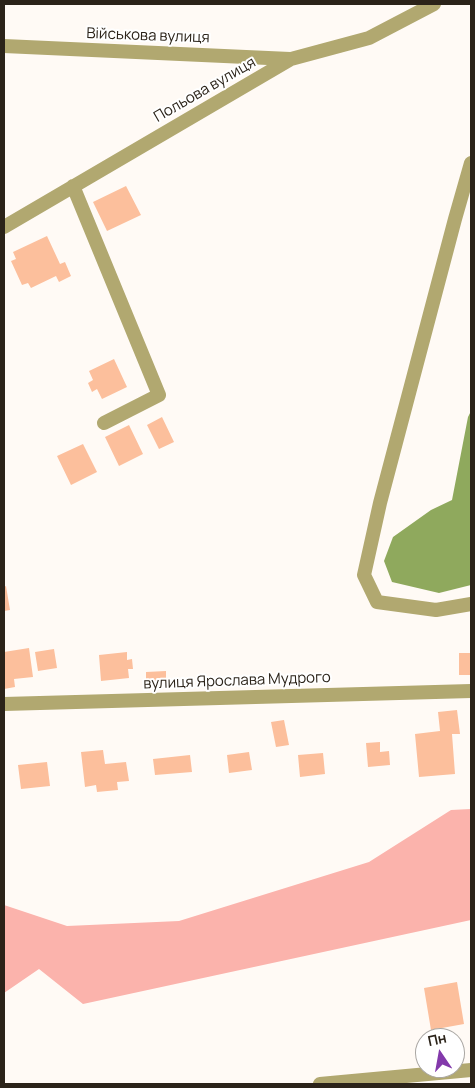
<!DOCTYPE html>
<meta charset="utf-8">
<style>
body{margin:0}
#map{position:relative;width:475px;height:1088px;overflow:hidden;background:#fffaf5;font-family:Manrope,sans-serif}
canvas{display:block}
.frame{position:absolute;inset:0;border:5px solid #2b2319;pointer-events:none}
.north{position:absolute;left:415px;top:1028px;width:50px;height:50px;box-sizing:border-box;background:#fff;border:1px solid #aaa7a3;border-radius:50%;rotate:348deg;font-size:14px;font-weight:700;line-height:20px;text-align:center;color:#2b2319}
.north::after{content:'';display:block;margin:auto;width:18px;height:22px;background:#8339ab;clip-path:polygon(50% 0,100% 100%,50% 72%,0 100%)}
</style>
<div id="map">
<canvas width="475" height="1088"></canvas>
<div class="frame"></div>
<div class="north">Пн</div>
</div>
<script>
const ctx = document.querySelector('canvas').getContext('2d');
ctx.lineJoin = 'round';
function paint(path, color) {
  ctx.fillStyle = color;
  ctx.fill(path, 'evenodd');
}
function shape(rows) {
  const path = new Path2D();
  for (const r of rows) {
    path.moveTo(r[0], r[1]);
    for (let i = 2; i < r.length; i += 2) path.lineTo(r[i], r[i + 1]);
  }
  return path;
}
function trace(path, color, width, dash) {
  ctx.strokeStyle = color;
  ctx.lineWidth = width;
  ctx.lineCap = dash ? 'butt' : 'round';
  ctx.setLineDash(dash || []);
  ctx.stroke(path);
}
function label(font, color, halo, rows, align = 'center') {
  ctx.font = font + ' Manrope,sans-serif';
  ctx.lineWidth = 4;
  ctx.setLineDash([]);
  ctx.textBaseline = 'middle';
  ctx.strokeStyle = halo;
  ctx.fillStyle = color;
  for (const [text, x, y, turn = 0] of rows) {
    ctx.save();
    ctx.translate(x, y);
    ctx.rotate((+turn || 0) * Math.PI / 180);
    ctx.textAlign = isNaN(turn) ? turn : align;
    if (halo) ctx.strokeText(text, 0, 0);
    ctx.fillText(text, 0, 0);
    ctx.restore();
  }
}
paint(shape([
 [471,809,471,920,83,1004,39,969,4,993,4,905,67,926,179,921,369,862,451,810]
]), '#fbb3ac');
paint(shape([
 [471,411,471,585,439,593,392,582,384,561,393,537,431,510,452,500,468,417]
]), '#8fa95d');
paint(shape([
 [126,186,141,215,107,231,93,202],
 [47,236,60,264,65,262,71,276,59,282,56,276,31,288,28,283,22,285,11,261,16,259,13,252],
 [114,359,127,387,102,399,97,389,92,392,88,383,93,380,89,371],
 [162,417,174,442,159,449,147,425],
 [129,425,143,454,119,466,105,437],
 [83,444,97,472,71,485,57,456],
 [6,586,10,610,4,611,4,587],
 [29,648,33,677,14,679,15,687,4,689,4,652],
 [54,649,57,668,38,671,35,652],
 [127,652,127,660,132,659,133,669,128,669,129,678,101,681,99,655],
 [459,653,471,653,471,675,459,675],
 [166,671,166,683,146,684,146,672],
 [457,710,460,734,452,734,455,774,419,777,415,734,440,731,438,712],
 [284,720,289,745,276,747,271,722],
 [380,742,380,752,389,751,390,765,368,767,366,743],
 [103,750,105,764,126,762,129,781,117,782,118,790,97,792,96,785,85,787,81,752],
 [249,752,252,770,229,773,227,755],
 [323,753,325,774,300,777,298,755],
 [190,755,192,772,155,775,153,759],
 [47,762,50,786,21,789,18,765],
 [457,982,464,1024,431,1030,424,988]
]), '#fcbf9c');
trace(shape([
 [4,46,290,59],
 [471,163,455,219,380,503,364,575,377,602,436,610,471,604],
 [73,186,159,395,104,423],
 [4,227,291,59,369,38,434,4],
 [4,704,471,691],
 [320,1084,471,1070]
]), '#b1a870', 14);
label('15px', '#2b2319', '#fff', [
 ["Військова вулиця",148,36,2],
 ["Польова вулиця",205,90,-30],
 ["вулиця Ярослава Мудрого",237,681,-2]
]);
</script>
